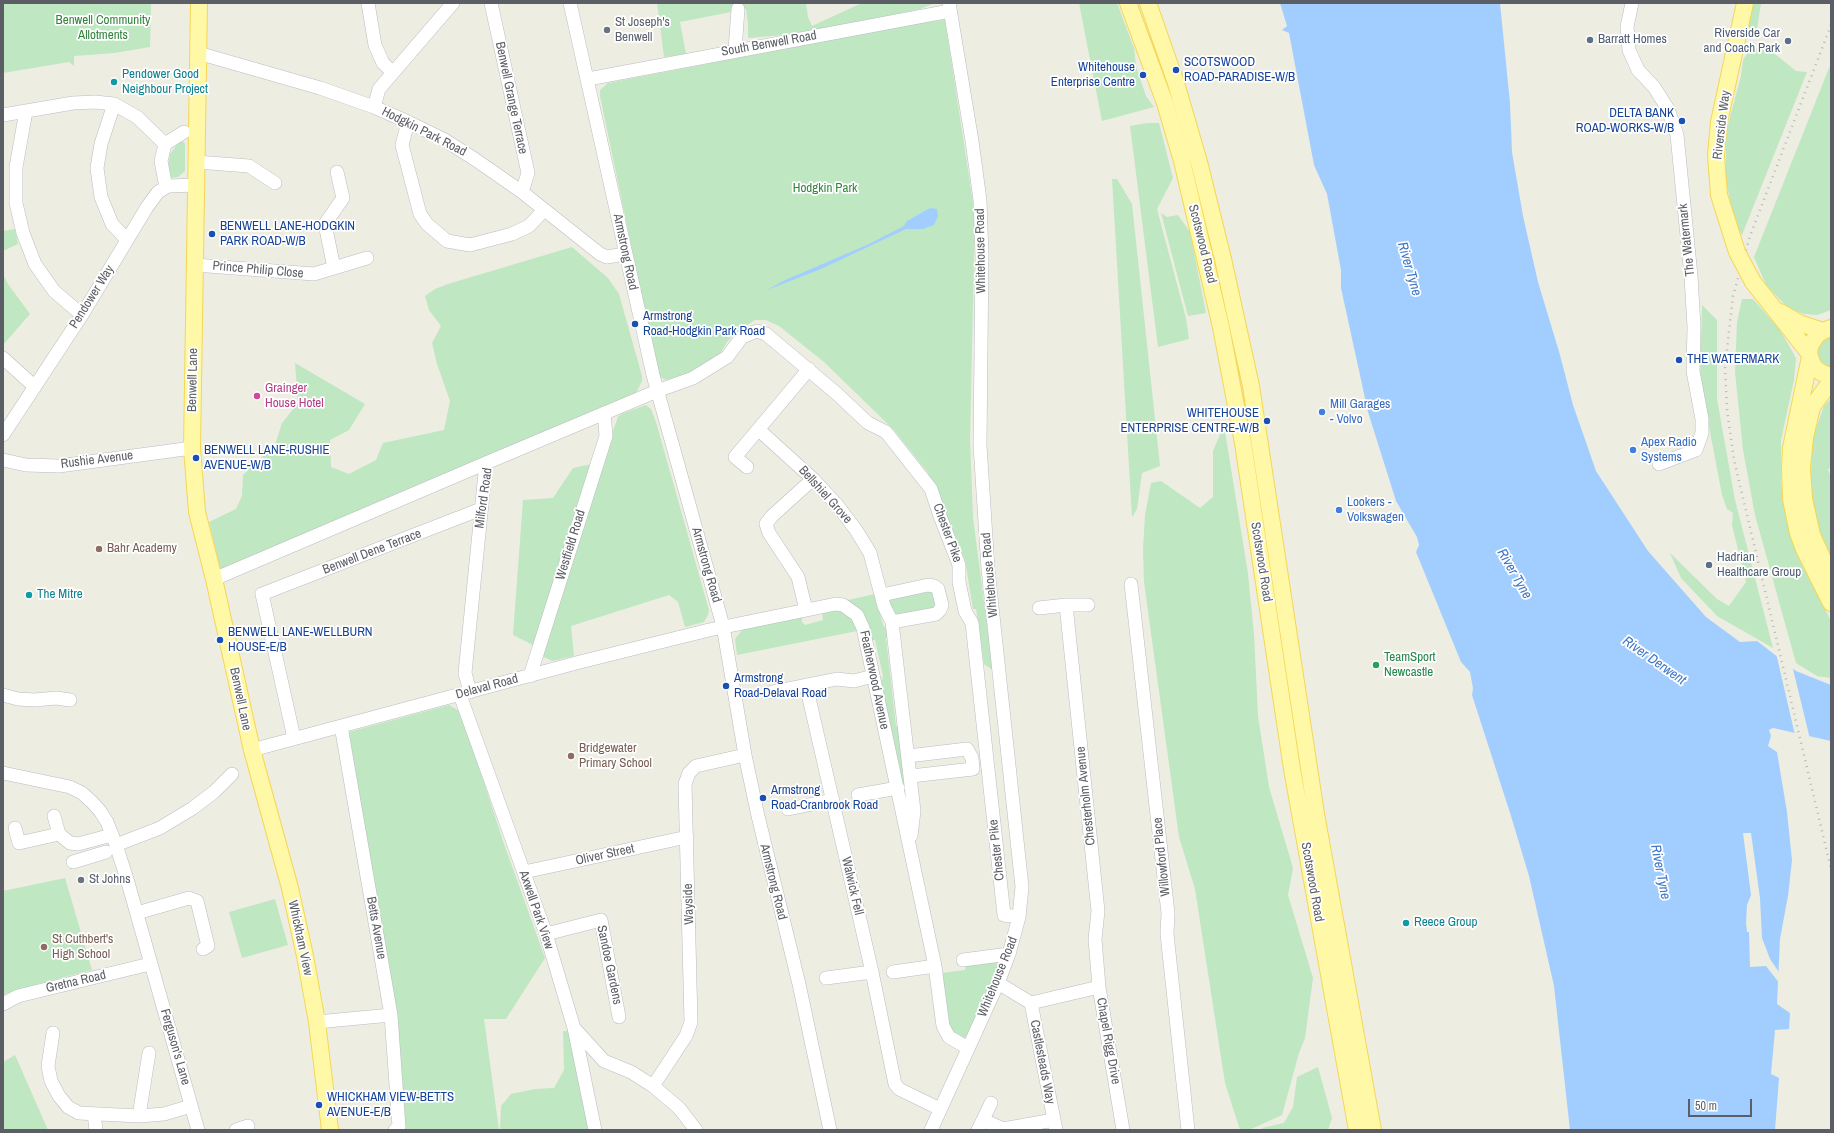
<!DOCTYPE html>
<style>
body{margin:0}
#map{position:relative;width:1834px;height:1133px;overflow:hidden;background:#eeede2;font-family:"Archivo Narrow",sans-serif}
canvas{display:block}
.frame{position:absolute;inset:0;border:4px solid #5b5e64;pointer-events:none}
.scale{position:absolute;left:1688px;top:1099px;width:64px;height:18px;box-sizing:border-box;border:2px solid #5b5e64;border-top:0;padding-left:5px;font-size:12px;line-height:14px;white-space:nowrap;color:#5b5e64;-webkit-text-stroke:3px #fff;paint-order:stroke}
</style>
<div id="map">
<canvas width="1834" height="1133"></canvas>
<div class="frame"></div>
<div class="scale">50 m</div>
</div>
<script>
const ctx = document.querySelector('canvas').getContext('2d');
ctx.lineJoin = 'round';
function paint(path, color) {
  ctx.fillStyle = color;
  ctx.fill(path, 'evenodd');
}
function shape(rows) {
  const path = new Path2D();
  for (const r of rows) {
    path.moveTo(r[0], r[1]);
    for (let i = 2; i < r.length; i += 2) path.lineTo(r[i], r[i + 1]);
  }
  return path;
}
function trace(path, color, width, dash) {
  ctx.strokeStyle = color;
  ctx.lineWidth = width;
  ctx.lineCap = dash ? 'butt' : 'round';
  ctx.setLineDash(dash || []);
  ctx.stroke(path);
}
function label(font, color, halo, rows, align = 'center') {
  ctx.font = font + ' "Archivo Narrow",sans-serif';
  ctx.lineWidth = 3.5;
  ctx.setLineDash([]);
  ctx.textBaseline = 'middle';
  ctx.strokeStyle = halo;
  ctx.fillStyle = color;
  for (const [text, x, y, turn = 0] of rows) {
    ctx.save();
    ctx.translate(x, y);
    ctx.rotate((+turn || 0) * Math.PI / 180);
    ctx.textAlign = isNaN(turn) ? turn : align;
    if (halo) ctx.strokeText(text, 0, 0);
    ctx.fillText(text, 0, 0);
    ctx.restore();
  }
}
paint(shape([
 [3,3,151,3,150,47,114,53,74,56,74,66,69,62,3,73],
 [657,3,806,3,808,17,812,26,862,3,935,3,920,9,806,33,748,38,748,24,746,9,680,22,686,54,664,57],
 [1079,3,1117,3,1134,48,1136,66,1146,96,1154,107,1102,121],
 [1751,3,1761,3,1756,36,1747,29],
 [945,20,975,216,970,439,973,518,993,670,984,664,976,609,973,609,965,560,928,473,894,430,824,362,779,326,766,320,755,320,736,332,727,342,720,354,696,371,666,380,662,378,658,374,600,96,600,90,608,83,923,22],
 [1751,48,1770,50,1796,71,1807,72,1742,235,1734,221,1726,180,1726,132,1741,76,1743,60],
 [1831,63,1831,310,1817,315,1804,314,1788,308,1766,285,1754,257],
 [1147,123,1159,123,1173,178,1157,209,1186,318,1189,339,1158,347,1130,126],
 [179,142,184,142,185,144,185,171,178,177,170,178,168,169,170,154],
 [1112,179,1117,179,1132,204,1160,466,1142,473,1137,509,1132,517],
 [1161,213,1167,217,1178,215,1190,232,1206,313,1188,316],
 [15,229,18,244,3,251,3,231],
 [572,247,608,278,619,294,642,376,642,381,636,393,486,456,221,571,209,522,236,509,242,496,243,475,275,445,282,423,298,403,295,363,365,404,349,430,330,440,331,467,349,474,376,460,383,443,444,430,450,401,437,364,432,343,441,326,429,310,425,296,435,289,448,284],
 [3,274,8,284,30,314,3,345],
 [1742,299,1753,299,1780,330,1796,358,1794,380,1781,440,1781,484,1787,523,1800,561,1831,621,1831,678,1817,676,1796,663,1755,515,1743,450,1735,372,1737,322],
 [1702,305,1717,320,1717,399,1735,500,1773,648,1717,616,1681,578,1670,553,1717,599,1729,606,1746,582,1732,525,1733,513,1727,509,1722,495,1700,379],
 [1831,335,1831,368,1823,365,1819,361,1817,350,1821,340],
 [1831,399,1831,468,1828,469,1831,478,1831,556,1821,534,1810,492,1813,437,1824,406],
 [646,405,651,409,656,422,709,610,708,615,704,622,685,627,678,602,669,595,571,626,574,656,552,661,544,657,531,644,513,635,523,500,553,498,573,468,602,462,618,417,621,414],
 [1224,425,1248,574,1254,634,1258,716,1269,787,1293,868,1288,895,1313,978,1305,1038,1299,1053,1282,1115,1249,1130,1240,1130,1225,1083,1195,889,1179,837,1144,582,1143,549,1145,515,1151,483,1161,481,1200,508,1213,497,1213,451],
 [933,591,936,602,934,607,930,610,897,617,887,603,890,599],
 [875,594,883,625,888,631,889,637,886,638,896,726,900,725,909,811,881,682,883,676,875,640,871,640,864,614,849,603,848,600],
 [840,610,856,621,854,623,857,631,737,655,735,639,743,629,802,617,802,622,805,625,823,620,822,612],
 [449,705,461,712,503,841,545,958,506,1019,484,1019,499,1130,404,1130,394,1016,349,732],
 [65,878,92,970,19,989,3,995,3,891],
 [275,899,288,945,242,958,229,912],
 [996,961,998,966,966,1040,949,1029,942,973,965,970,966,965],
 [563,1031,568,1031,576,1061,591,1130,500,1130,501,1106,511,1094,535,1089,554,1088,564,1070],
 [15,1055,48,1130,3,1130,3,1062],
 [1318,1067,1332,1118,1328,1130,1261,1130,1262,1128,1284,1123,1293,1107,1297,1077]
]), '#bee7c2');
paint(shape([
 [1280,3,1500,3,1510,103,1512,152,1523,216,1538,282,1560,355,1573,405,1596,471,1648,551,1706,617,1740,642,1757,641,1796,671,1831,685,1831,741,1773,728,1769,730,1771,736,1768,746,1777,752,1787,812,1792,860,1788,896,1780,939,1777,1004,1790,1013,1789,1029,1775,1030,1771,1074,1779,1078,1775,1130,1570,1130,1554,986,1529,876,1511,816,1472,695,1473,688,1470,672,1461,662,1416,552,1419,545,1417,537,1396,501,1368,412,1341,288,1341,270,1327,194,1314,165,1289,33,1282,30,1287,26],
 [930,208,937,209,938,216,934,225,923,229,906,229,821,269,767,290,783,281,869,244,904,226,907,221]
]), '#a2ceff');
paint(shape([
 [1776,653,1792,665,1810,739,1795,735],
 [1743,833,1751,833,1760,898,1762,938,1770,959,1781,975,1780,984,1766,966,1750,967,1749,932,1747,932,1746,923,1747,905,1751,895]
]), '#eeede2');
const minor = shape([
 [368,3,375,45,383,63,392,72],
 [491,3,528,173,522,192],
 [570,3,653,375,723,626,745,755,758,816,799,984,830,1130],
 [1632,3,1627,27,1629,50,1638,70,1654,87,1668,109,1677,135,1691,276,1694,327,1693,371,1702,419,1702,433,1696,450,1659,464],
 [735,50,738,9],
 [198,53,320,88,374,107,408,122,443,139,473,158,522,192,600,254,607,257,625,254],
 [588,79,950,11],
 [114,104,101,144,97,168,101,197,112,224,127,240],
 [374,107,379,89,453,3],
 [26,111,16,167,16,203,23,233,35,264,54,291,82,315],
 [3,115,73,103,95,102,114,104,137,117,165,144],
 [408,122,402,145,420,214,427,224,447,241,470,245,512,234,529,226,544,210],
 [196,162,249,166,275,183],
 [165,182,161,161,165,144,184,132],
 [195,265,314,274,367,258],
 [334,268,325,224,343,198,337,172],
 [3,358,35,387],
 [759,430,813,479,837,505,856,530,870,553,884,606,892,622,936,614,940,610,942,605,938,589,934,586,928,585,882,595],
 [3,435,82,315,147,207,158,192,168,186,196,185],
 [3,460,26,465,59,466,192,448],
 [747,467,735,457,809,369],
 [214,579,486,463],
 [1131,584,1168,913,1167,934,1188,1130],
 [1066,605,1098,911,1095,939,1099,987],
 [1039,608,1066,605,1088,605],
 [806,610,798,577,769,533,766,524,772,516,813,479],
 [892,622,914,811,911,836],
 [530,676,606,436,604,413],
 [806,685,872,972,895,1084,899,1089,940,1109],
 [470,692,465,673,486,463,657,391,693,378,727,357,742,337,757,331,766,334,836,393,868,423,886,432,931,489,940,516,959,565,959,582,965,611,972,623,1004,915,1019,917],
 [772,692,837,679,854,681,873,676],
 [3,695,18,699,35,700,56,698,70,700],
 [460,695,546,934,574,1028,595,1130],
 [341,726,391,1015,399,1127,395,1130],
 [294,738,262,594,481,509],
 [252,750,580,662,709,630,836,604,843,605,857,615,863,628,935,966,943,1026,949,1037,968,1048],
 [908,756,967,749,972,758,973,769,911,776],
 [3,773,70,787,82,793,92,802,100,811,107,822,116,845,127,879,198,1130],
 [858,795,898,788],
 [788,809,833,800],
 [15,828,19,843,59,834,54,816],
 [59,834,70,843,78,844,112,835],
 [116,845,160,828,193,808,214,792,232,774],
 [73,862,106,852],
 [524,872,687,837],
 [137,913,189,898,197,901,208,946,203,949],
 [546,934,601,920,619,1017],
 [963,960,1009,954],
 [893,972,935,966],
 [826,978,872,972],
 [998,983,1031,1003,1099,987,1123,1130],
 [1031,1003,1056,1130],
 [3,1004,18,996,150,964],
 [317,1022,391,1015],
 [575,1029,604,1061,631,1072,653,1086,679,1108,696,1130],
 [53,1033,48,1066,51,1081,59,1096,68,1107,79,1113,139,1116,164,1114,191,1106],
 [653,1086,686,1036,691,1022,685,784,689,773,696,766,745,755],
 [94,1114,96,1130],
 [139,1116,149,1053],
 [983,1120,1003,1129,1054,1120],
 [236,1130,248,1126],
 [931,1130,998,983,1009,954,1019,917,1022,887,988,569,980,445,982,256,980,200,972,141,949,3],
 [978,1130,991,1103]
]);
const major = shape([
 [199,3,192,448,197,512,214,579,252,750,290,888,305,956,317,1022,330,1130],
 [1128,3,1165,103,1182,161,1221,327,1243,443,1292,769,1357,1130],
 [1148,3,1176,83,1199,162,1223,259,1251,386,1316,814,1373,1130],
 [1737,252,1719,195,1716,155,1719,122,1745,3],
 [1753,282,1809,353],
 [1780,312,1799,323,1823,331],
 [1831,328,1823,331,1817,335,1810,346,1809,353,1812,363,1816,369,1822,373,1831,376],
 [1810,357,1791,448,1790,467,1791,499,1798,533,1804,549,1831,603],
 [1831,381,1812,407,1805,437,1802,468,1804,499,1812,535,1831,577]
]);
trace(minor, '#babcc2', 14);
trace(major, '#f5d654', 18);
trace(minor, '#fff', 13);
trace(major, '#fff8a7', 16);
trace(shape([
 [1831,25,1750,236,1733,296,1725,367,1727,410,1734,460,1831,869]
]), '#b6b7b7', 2.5, [1, 5]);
const majorBridge = shape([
 [1737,252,1753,282]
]);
trace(majorBridge, '#f5d654', 18, []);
trace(majorBridge, '#fff8a7', 16);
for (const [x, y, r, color] of [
 [607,30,4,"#6b7280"],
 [1590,40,4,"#5c6f8a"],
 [1788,41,4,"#5c6f8a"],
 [1176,70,4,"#1a4fb4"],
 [1143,75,4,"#1a4fb4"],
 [114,82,4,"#0f9aa8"],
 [1682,121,4,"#1a4fb4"],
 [212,234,4,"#1a4fb4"],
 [635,324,4,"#1a4fb4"],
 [1679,360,4,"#1a4fb4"],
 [257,396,4,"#d1479c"],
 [1322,412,4,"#3f7fe0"],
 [1267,421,4,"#1a4fb4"],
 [1633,450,4,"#3f7fe0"],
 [196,458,4,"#1a4fb4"],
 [1339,510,4,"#3f7fe0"],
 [99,549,4,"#8d6e63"],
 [1709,565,4,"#5c6f8a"],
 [29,595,4,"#0f9aa8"],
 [220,640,4,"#1a4fb4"],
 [1376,665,4,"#2e9e5b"],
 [726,686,4,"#1a4fb4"],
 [571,756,4,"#8d6e63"],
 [763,798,4,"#1a4fb4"],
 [81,880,4,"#6b7280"],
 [1406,923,4,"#0f9aa8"],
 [44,947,4,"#8d6e63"],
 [319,1105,4,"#1a4fb4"]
]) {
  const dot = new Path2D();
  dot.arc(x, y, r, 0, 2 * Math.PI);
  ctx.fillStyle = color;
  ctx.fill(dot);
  trace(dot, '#fff', 1.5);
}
label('13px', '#32843d', '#fff', [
 ["Benwell Community",103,21],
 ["Allotments",103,36],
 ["Hodgkin Park",825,189]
]);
label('13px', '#5b616d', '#fff', [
 ["St Joseph's",615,23],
 ["Benwell",615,38],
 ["St Johns",89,880]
], 'left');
label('13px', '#4e5e75', '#fff', [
 ["Riverside Car",1780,34,"right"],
 ["and Coach Park",1780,49,"right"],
 ["Barratt Homes",1598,40],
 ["Hadrian",1717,558],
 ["Healthcare Group",1717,573]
], 'left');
label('13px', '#5b5e64', '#fff', [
 ["South Benwell Road",769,44,-10],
 ["Benwell Grange Terrace",511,98,78],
 ["Riverside Way",1722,125,-83],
 ["Hodgkin Park Road",424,132,27],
 ["The Watermark",1687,240,-96],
 ["Scotswood Road",1202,244,76],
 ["Whitehouse Road",981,251,-91],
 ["Armstrong Road",625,252,78],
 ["Prince Philip Close",258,270,5],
 ["Pendower Way",92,297,-58],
 ["Benwell Lane",193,380,-89],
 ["Rushie Avenue",97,460,-7],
 ["Bellshiel Grove",825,495,48],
 ["Milford Road",484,498,-82],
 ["Chester Pike",947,533,70],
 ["Westfield Road",571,545,-73],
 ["Benwell Dene Terrace",372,552,-21],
 ["Scotswood Road",1261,562,81],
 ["Armstrong Road",706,565,74],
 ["Whitehouse Road",990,575,-95],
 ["Featherwood Avenue",874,680,78],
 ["Delaval Road",487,687,-15],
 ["Benwell Lane",240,699,78],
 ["Chesterholm Avenue",1086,796,-96],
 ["Chester Pike",997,850,-96],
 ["Oliver Street",605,855,-12],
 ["Willowford Place",1162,857,-96],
 ["Armstrong Road",773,882,76],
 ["Scotswood Road",1312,882,80],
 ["Walwick Fell",852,886,77],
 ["Wayside",689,904,-92],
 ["Axwell Park View",536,910,71],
 ["Betts Avenue",376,928,80],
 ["Whickham View",300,938,78],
 ["Sandoe Gardens",609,965,78],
 ["Whitehouse Road",998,977,-68],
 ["Gretna Road",76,982,-13],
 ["Chapel Rigg Drive",1108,1041,80],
 ["Ferguson's Lane",175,1047,74],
 ["Castlesteads Way",1042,1062,79]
]);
label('13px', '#164399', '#fff', [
 ["SCOTSWOOD",1184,63],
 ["ROAD-PARADISE-W/B",1184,78],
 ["Whitehouse",1135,68,"right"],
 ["Enterprise Centre",1135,83,"right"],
 ["DELTA BANK",1674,114,"right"],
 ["ROAD-WORKS-W/B",1674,129,"right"],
 ["BENWELL LANE-HODGKIN",220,227],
 ["PARK ROAD-W/B",220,242],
 ["Armstrong",643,317],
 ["Road-Hodgkin Park Road",643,332],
 ["THE WATERMARK",1687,360],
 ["WHITEHOUSE",1259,414,"right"],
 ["ENTERPRISE CENTRE-W/B",1259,429,"right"],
 ["BENWELL LANE-RUSHIE",204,451],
 ["AVENUE-W/B",204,466],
 ["BENWELL LANE-WELLBURN",228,633],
 ["HOUSE-E/B",228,648],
 ["Armstrong",734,679],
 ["Road-Delaval Road",734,694],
 ["Armstrong",771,791],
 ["Road-Cranbrook Road",771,806],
 ["WHICKHAM VIEW-BETTS",327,1098],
 ["AVENUE-E/B",327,1113]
], 'left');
label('13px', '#0d838f', '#fff', [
 ["Pendower Good",122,75],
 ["Neighbour Project",122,90],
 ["The Mitre",37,595],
 ["Reece Group",1414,923]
], 'left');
label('13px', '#b23c85', '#fff', [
 ["Grainger",265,389],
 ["House Hotel",265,404]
], 'left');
label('13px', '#366cbe', '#fff', [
 ["Mill Garages",1330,405],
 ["- Volvo",1330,420],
 ["Apex Radio",1641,443],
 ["Systems",1641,458],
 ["Lookers -",1347,503],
 ["Volkswagen",1347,518]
], 'left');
label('13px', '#785e54', '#fff', [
 ["Bahr Academy",107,549],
 ["Bridgewater",579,749],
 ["Primary School",579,764],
 ["St Cuthbert's",52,940],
 ["High School",52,955]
], 'left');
label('13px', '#27864d', '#fff', [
 ["TeamSport",1384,658],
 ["Newcastle",1384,673]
], 'left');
label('italic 14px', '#4076c6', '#fff', [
 ["River Tyne",1409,269,74],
 ["River Tyne",1514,574,60],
 ["River Derwent",1654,661,35],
 ["River Tyne",1660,872,79]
]);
</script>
